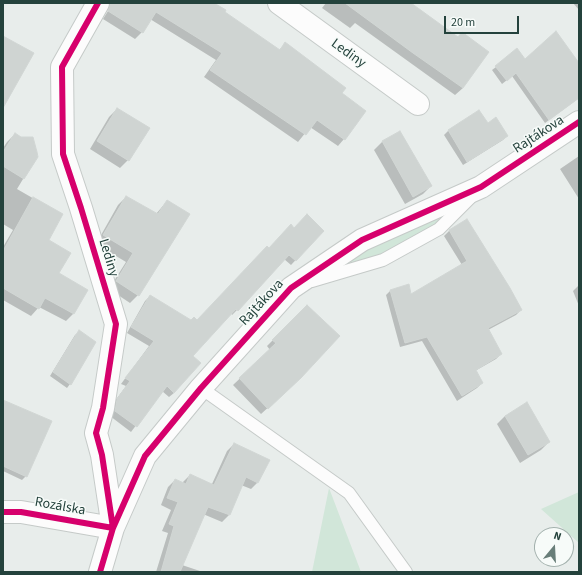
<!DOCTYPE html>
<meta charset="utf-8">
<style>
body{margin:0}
#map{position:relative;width:582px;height:575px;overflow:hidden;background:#e8edeb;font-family:"Source Sans 3",sans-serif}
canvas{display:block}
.frame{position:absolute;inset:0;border:4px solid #24423c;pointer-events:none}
.north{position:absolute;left:534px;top:527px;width:40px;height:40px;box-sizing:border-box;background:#f7fbf9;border:1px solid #a3b1ad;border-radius:50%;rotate:18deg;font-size:11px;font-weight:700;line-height:16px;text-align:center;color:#24423c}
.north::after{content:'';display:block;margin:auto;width:14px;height:18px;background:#697e79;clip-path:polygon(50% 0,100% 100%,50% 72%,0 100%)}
.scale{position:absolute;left:444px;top:16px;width:75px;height:18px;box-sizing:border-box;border:2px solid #24423c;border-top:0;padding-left:5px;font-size:12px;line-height:14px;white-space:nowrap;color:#24423c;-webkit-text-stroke:3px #f7fbf9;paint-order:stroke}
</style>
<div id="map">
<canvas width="582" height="575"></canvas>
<div class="frame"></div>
<div class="north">N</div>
<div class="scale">20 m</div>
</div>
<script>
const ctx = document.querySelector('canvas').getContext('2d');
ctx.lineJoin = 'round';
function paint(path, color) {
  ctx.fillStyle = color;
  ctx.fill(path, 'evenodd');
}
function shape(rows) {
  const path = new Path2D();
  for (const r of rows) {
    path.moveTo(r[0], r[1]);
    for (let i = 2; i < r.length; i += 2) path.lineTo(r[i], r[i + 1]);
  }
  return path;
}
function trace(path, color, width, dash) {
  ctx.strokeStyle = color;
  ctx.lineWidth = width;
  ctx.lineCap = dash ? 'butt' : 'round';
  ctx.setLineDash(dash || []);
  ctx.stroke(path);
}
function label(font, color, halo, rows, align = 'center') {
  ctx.font = font + ' "Source Sans 3",sans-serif';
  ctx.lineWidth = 3;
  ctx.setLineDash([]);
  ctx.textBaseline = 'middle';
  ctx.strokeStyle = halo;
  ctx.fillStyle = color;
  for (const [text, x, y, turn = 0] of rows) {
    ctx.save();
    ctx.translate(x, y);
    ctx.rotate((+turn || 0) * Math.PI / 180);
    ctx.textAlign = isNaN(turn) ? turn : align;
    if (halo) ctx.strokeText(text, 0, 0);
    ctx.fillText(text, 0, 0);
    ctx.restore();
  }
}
paint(shape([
 [481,187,439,229,383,260,291,288],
 [329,488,361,572,312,572],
 [579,492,579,543,541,509]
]), '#d1e6d9');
paint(shape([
 [113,3,213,3,224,12,278,51,285,44,341,94,344,139,338,146,310,127,298,142,204,77,216,60,150,19,142,32,135,39,103,19],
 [326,3,410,3,463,88,455,95,355,23,350,28,322,8],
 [573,3,579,3,579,10],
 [525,61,579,64,579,98,545,123,512,76,502,84,492,70,496,67],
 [117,109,128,160,120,168,90,149,109,117],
 [479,111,487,124,507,136,503,140,463,165,444,135,448,131],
 [400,132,431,186,423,194,405,204,374,150,382,142],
 [15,134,37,156,17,189,62,215,47,241,58,274,74,313,66,321,39,307,31,316,3,300,3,247,13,230,3,224,3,148,7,142],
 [579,156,579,199,560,169],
 [126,197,156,214,167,201,138,295,130,303,109,289,126,262,96,244,118,205],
 [466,221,521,310,516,315,488,330,501,354,496,359,475,371,482,383,477,388,457,401,422,341,400,347,386,295,391,290,411,295,462,265,444,236,449,231],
 [294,229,323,231,291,265,284,259,237,310,232,315,231,313,191,356,174,393,169,397,162,391,131,432,110,416,112,405,126,386,121,384,149,346,127,333,145,301,150,296,191,321,197,321,269,249],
 [579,285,579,306,573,291],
 [307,306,294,384,261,414,233,385,270,350,267,346],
 [79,332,70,384,67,388,50,376,75,335],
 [3,401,26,476,22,480,3,471],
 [527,404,549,442,541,450,520,463,497,424,505,416],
 [234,444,258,482,251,489,241,485,229,515,222,522,203,514,182,565,203,572,156,572,168,533,162,531,171,510,161,505,168,487,175,480,182,483,190,475,212,484,227,451]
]), '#0003');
const building = shape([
 [110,3,214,3,226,10,225,12,280,50,285,42,346,88,342,93,366,111,345,140,317,120,306,135,210,70,222,53,156,12,143,33,108,11,110,3],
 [345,3,411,3,458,37,462,32,489,52,463,88,413,53,345,3],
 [556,31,579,63,579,98,549,120,516,73,507,81,495,66,517,48,525,59,556,31],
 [3,36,34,53,3,108,3,36],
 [117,108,150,128,129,161,97,141,117,108],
 [479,110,488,123,496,117,508,136,467,162,448,130,479,110],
 [400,131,432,186,413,197,382,141,400,131],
 [15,133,21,137,33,137,37,152,38,157,24,179,3,166,3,152,15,133],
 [126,196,158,214,167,200,190,214,139,296,116,281,133,253,103,235,126,196],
 [33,197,63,214,49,240,71,253,59,273,88,290,74,314,45,298,39,309,3,288,3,251,33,197],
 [307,214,324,231,296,261,289,255,238,311,236,309,193,356,201,363,174,393,167,386,137,427,115,411,117,399,130,381,125,378,154,341,131,327,150,295,191,320,194,317,197,320,267,246,269,248,291,224,294,228,307,214],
 [467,219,510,288,522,310,488,328,502,354,476,370,483,383,462,396,427,337,405,343,390,290,409,284,411,294,467,261,449,230,467,219],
 [307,305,340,336,301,378,268,409,239,378,276,343,272,340,307,305],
 [79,330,96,342,71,385,53,372,79,330],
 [3,400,52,421,27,477,3,466,3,400],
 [527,402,550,442,528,455,505,416,527,402],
 [234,443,270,460,258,483,246,477,230,515,208,507,180,572,161,572,174,526,169,524,178,502,167,498,175,479,186,484,190,474,214,485,234,443]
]);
paint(building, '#cfd4d2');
trace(building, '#d1d6d4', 1);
const service = shape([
 [312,281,383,260,439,229,470,198],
 [201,388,349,493,406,572]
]);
const minor = shape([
 [279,3,418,104],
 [3,512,21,512,113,528,102,455,96,433,103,408,116,324,81,208,63,154,62,67,98,3],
 [100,572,113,528,145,456,201,388,291,288,362,240,481,187,579,122]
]);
trace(service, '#c5cac8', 14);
trace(minor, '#c5cac8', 24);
trace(service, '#fcfcfc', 12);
trace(minor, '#fcfcfc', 22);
trace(shape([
 [3,512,21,512,113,528,102,455,96,433,103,408,116,324,81,208,63,154,62,67,98,3],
 [100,572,113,528,145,456,201,388,291,288,362,240,481,187,579,122]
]), '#d6006c', 6);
label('14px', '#24423c', '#f7fbf9', [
 ["Lediny",348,54,36],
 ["Rajtákova",539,135,-33],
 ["Lediny",108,258,73],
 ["Rajtákova",262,303,-47],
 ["Rozálska",60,507,10]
]);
</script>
